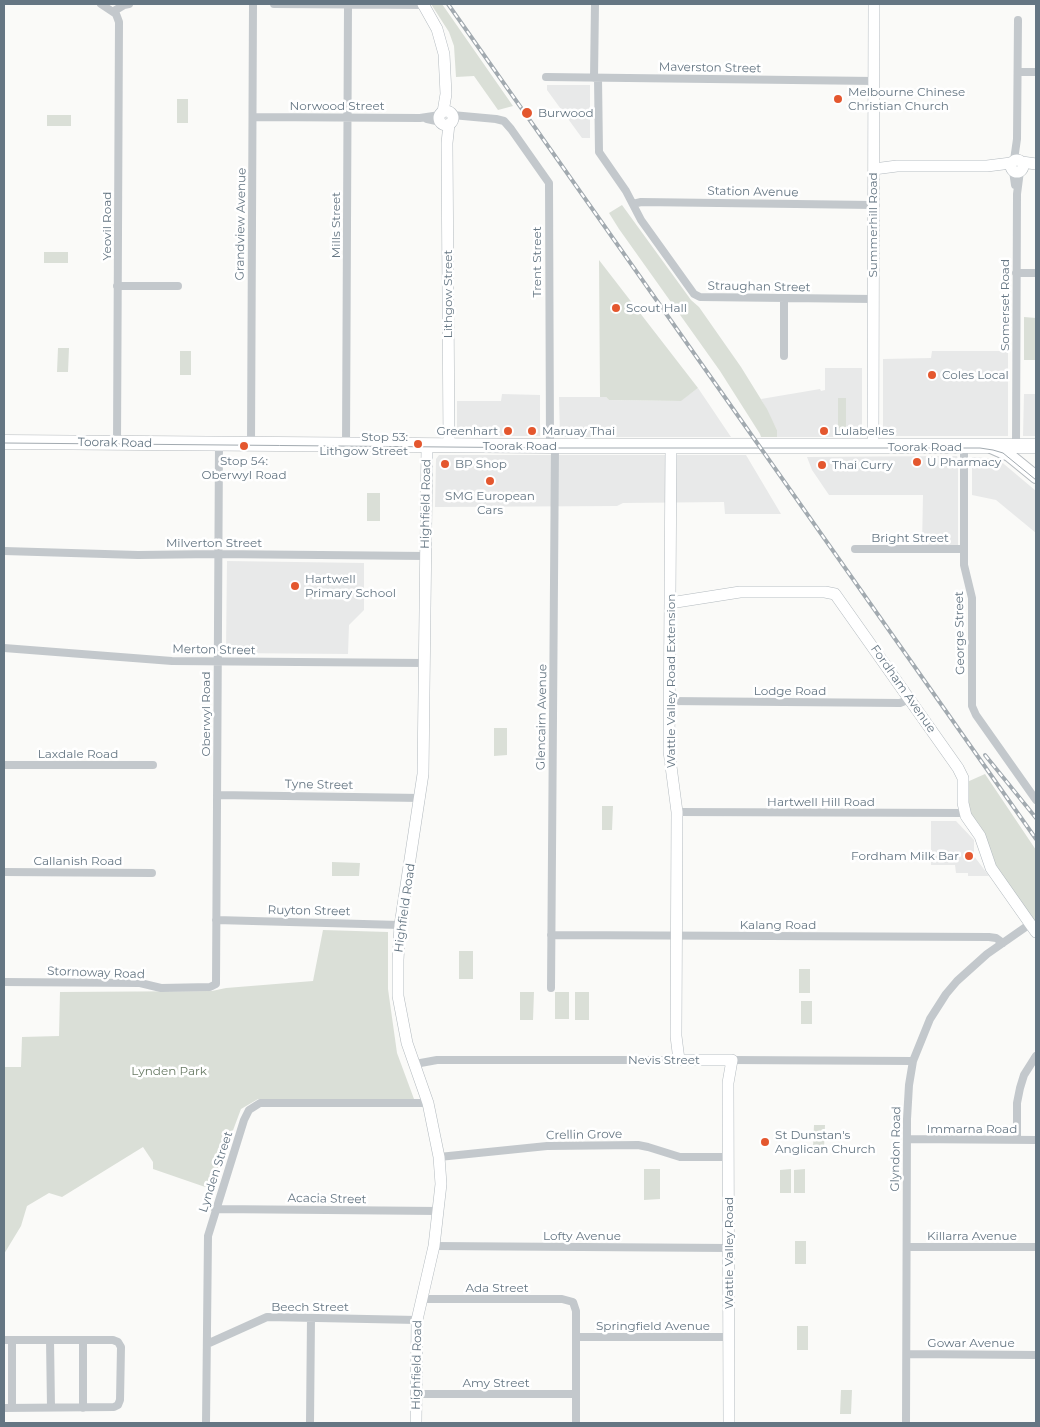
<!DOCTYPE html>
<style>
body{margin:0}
#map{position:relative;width:1040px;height:1427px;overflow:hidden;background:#fafaf8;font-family:Montserrat,sans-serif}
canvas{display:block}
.frame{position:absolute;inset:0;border:5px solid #657683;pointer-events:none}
</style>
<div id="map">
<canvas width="1040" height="1427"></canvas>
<div class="frame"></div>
</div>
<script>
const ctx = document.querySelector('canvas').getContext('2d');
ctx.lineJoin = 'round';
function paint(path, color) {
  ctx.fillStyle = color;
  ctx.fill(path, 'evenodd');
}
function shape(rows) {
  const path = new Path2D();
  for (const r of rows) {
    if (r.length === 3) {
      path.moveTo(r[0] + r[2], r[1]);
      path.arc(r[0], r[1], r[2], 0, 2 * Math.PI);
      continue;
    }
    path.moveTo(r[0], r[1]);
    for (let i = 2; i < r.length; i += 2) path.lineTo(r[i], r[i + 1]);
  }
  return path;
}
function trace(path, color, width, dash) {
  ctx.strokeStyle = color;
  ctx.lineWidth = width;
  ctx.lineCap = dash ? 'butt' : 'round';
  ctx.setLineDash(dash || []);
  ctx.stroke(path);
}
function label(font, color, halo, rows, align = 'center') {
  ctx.font = font + ' Montserrat,sans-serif';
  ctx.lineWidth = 5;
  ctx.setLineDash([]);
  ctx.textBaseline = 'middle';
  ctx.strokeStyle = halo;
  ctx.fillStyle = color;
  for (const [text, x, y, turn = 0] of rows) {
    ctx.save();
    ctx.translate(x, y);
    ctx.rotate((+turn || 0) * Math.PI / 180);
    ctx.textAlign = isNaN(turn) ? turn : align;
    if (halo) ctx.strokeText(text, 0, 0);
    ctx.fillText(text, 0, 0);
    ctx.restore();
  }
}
paint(shape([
 [547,85,590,85,590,138,582,138,547,90],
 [932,351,1008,351,1008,436,883,436,883,359,931,358],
 [825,368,862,368,862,431,852,437,777,437,777,430,761,399,820,389,821,391,825,390],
 [698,388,731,437,560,437,559,397,606,397,609,400,680,401],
 [502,394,540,395,540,436,457,436,457,401,501,401],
 [1024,394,1036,394,1036,436,1023,436],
 [439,455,746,455,781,514,725,514,724,502,623,503,617,506,435,507,436,459],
 [957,456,958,459,958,546,922,546,923,495,829,495,812,470,807,457],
 [972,457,998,459,1036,491,1036,533,996,500,972,495],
 [227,561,364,563,364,610,349,625,348,654,229,653,226,651],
 [931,821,956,821,974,840,974,856,989,876,968,876,968,873,956,873,955,865,931,865]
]), '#e8e9e9');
paint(shape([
 [431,4,442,4,513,106,498,110,474,76,456,77,454,46,449,32],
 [177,99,188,99,188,123,177,123],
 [47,115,71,115,71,126,47,126],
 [622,205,691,300,699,307,741,367,767,409,777,430,777,437,761,437,760,434,720,371,619,229,609,213],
 [44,252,68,252,68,263,44,263],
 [599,260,698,388,681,401,609,400,606,397,600,397],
 [1024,317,1036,318,1036,360,1024,360],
 [58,348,69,348,68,372,57,372],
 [180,351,191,351,191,375,180,375],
 [838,398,846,398,846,437,838,437],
 [367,493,380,493,380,521,367,521],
 [494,728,507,728,507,755,494,756],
 [985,774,1036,850,1036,926,993,862,994,859,982,829,975,819,973,819,969,810,967,782],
 [602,806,613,806,612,830,602,830],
 [332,862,360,863,359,876,332,876],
 [323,930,388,932,388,989,397,1053,414,1099,258,1099,241,1109,211,1189,153,1169,153,1162,143,1147,62,1197,49,1193,27,1206,21,1226,4,1254,4,1067,21,1067,22,1037,59,1036,60,992,212,991,226,988,313,981],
 [459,951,473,951,473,979,459,979],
 [799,969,810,969,810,993,799,993],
 [520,992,534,992,533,1020,520,1020],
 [555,992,569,992,569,1019,555,1019],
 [575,992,589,992,589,1020,575,1020],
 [801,1001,812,1001,812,1024,801,1024],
 [814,1125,825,1125,824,1149,813,1148],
 [644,1169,660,1169,660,1199,644,1200],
 [791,1169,791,1193,780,1193,780,1170],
 [805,1169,805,1193,794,1193,794,1170],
 [795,1241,806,1241,806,1264,795,1264],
 [797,1326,808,1326,808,1350,797,1350],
 [841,1390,852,1390,851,1414,840,1414]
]), '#dadfd7');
const secondary = shape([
 [423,4,437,29,444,54,446,94,443,112],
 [446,118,7],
 [1017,166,6],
 [1022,162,1036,164],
 [874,169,897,166,987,166,1011,163],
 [449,446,447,143,449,124],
 [671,447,669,751,677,812,676,1036,679,1060],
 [873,447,874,4],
 [670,603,740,592,825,592,835,594,958,768,963,778,963,803,966,816,980,836,991,868,1036,932],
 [672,1060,732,1060,728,1083,729,1423],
 [416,1423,417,1320,434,1246,441,1184,439,1157,428,1103,407,1043,398,996,398,960,400,925,423,774,427,446]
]);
const primary = shape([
 [991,447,1009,455,1036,477]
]);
const highway = shape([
 [4,442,550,446,1036,446]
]);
trace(secondary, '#b3babf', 12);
trace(primary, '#b5babe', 14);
trace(highway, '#b4b9bd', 15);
trace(shape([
 [101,4,116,14,119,22,117,443],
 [274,4,424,5],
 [114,11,124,5,129,4],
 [1018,72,1036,72],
 [546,77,874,81],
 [594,78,595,4],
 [598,78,599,152,626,191,641,220,694,294,700,297,873,299],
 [452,115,496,119,504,121,511,129,549,183,550,446],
 [253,117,420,118,440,115],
 [427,119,441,122],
 [1014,160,1017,139,1018,20],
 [1013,171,1015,185],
 [633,204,641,202,873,205],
 [1016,273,1036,273],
 [117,286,178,286],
 [784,356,784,298],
 [251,444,253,4],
 [346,445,348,5],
 [1016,446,1017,194,1020,171],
 [964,447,964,565,972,598,972,706,976,715,1036,800],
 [855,549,964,549],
 [4,551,138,555,215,554,425,556],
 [4,648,172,661,424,663],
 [669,701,900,703,910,699],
 [4,765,153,765],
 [217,795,421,798],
 [677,812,965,813],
 [4,872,152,873],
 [216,920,400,925],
 [551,935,989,937,996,938,1003,943],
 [4,982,140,983,161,988,210,987,216,984,219,444],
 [551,988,555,446],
 [732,1060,913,1061],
 [415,1064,437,1060,672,1060],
 [908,1139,1036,1140],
 [1017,1140,1017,1103,1020,1088,1024,1075,1036,1056],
 [439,1157,547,1146,638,1145,648,1147,680,1157,729,1157],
 [215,1209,438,1211],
 [434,1246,729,1248],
 [907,1247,1036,1247],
 [421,1299,562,1299,573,1302,576,1311,576,1423],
 [576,1337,729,1337],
 [4,1340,113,1340,118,1342,121,1347,120,1400,118,1405,114,1407,4,1408],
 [50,1340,51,1407],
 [207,1344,267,1317,417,1320],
 [907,1354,1036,1355],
 [417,1394,576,1394],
 [12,1408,12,1340],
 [83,1408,83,1340],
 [206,1423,208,1236,244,1120,249,1110,260,1103,428,1103],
 [310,1423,311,1318],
 [906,1423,907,1119,909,1085,913,1061,930,1019,946,994,957,981,987,954,1030,924]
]), '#c3c8cc', 8);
trace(secondary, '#fff', 11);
trace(primary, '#fff', 12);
trace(highway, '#fff', 14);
trace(shape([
 [4,443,555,448,980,448,993,450,1003,453,1036,480]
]), '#a2aab0', 1);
const rail = shape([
 [448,4,1036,839],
 [985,755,1036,818]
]);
trace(rail, '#a2aab0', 4);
trace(rail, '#fff', 2, [5.5]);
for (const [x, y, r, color] of [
 [838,99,5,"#e4572e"],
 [527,113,6,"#e4572e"],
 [616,308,5,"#e4572e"],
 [932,375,5,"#e4572e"],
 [508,431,5,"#e4572e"],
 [532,431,5,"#e4572e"],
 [824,431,5,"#e4572e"],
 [418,444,5,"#e4572e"],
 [244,446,5,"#e4572e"],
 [917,462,5,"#e4572e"],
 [445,464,5,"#e4572e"],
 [822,465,5,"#e4572e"],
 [490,481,5,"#e4572e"],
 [295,586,5,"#e4572e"],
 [969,856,5,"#e4572e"],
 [765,1142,5,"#e4572e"]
]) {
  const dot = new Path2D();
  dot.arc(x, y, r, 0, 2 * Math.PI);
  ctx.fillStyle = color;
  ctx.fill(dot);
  trace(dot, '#fff', 2);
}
label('12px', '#657683', '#fff', [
 ["Maverston Street",710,68,1],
 ["Norwood Street",337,106],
 ["Station Avenue",753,192,1],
 ["Grandview Avenue",241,224,-89],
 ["Mills Street",336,225,-90],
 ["Summerhill Road",873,225,-90],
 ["Yeovil Road",107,226,-90],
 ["Trent Street",537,262,-90],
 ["Straughan Street",759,287,1],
 ["Lithgow Street",448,294,-90],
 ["Somerset Road",1005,305,-90],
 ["Toorak Road",115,443,1],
 ["Toorak Road",520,446],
 ["Toorak Road",925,447],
 ["Highfield Road",426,504,-89],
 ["Bright Street",910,538],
 ["Milverton Street",214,543],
 ["George Street",960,633,-91],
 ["Merton Street",214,650,1],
 ["Wattle Valley Road Extension",671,681,-90],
 ["Fordham Avenue",903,689,55],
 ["Lodge Road",790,691],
 ["Oberwyl Road",206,714,-90],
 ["Glencairn Avenue",542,717,-89],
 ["Laxdale Road",78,754],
 ["Tyne Street",319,785,1],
 ["Hartwell Hill Road",821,802],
 ["Callanish Road",78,861],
 ["Highfield Road",405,908,-82],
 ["Ruyton Street",309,911,1],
 ["Kalang Road",778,925],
 ["Stornoway Road",96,973,2],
 ["Nevis Street",664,1060],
 ["Immarna Road",972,1129],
 ["Crellin Grove",584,1135,-1],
 ["Glyndon Road",896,1149,-89],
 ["Lynden Street",216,1172,-72],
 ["Acacia Street",327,1199,1],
 ["Lofty Avenue",582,1236],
 ["Killarra Avenue",972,1236],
 ["Wattle Valley Road",729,1253,-90],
 ["Ada Street",497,1288],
 ["Beech Street",310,1307],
 ["Springfield Avenue",653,1326],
 ["Gowar Avenue",971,1343],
 ["Highfield Road",417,1365,-89],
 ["Amy Street",496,1383]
]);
label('12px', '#657683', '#fff', [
 ["Melbourne Chinese",848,92],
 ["Christian Church",848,106],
 ["Burwood",538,113],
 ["Scout Hall",626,308],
 ["Coles Local",942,375],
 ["Greenhart",498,431,"right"],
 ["Maruay Thai",542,431],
 ["Lulabelles",834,431],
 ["Stop 53:",408,437,"right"],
 ["Lithgow Street",408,451,"right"],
 ["Stop 54:",244,461,"center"],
 ["Oberwyl Road",244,475,"center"],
 ["U Pharmacy",927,462],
 ["BP Shop",455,464],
 ["Thai Curry",832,465],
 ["SMG European",490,496,"center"],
 ["Cars",490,510,"center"],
 ["Hartwell",305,579],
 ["Primary School",305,593],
 ["Fordham Milk Bar",959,856,"right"],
 ["St Dunstan's",775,1135],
 ["Anglican Church",775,1149]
], 'left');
label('12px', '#687a64', '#fff', [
 ["Lynden Park",169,1071]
]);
</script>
